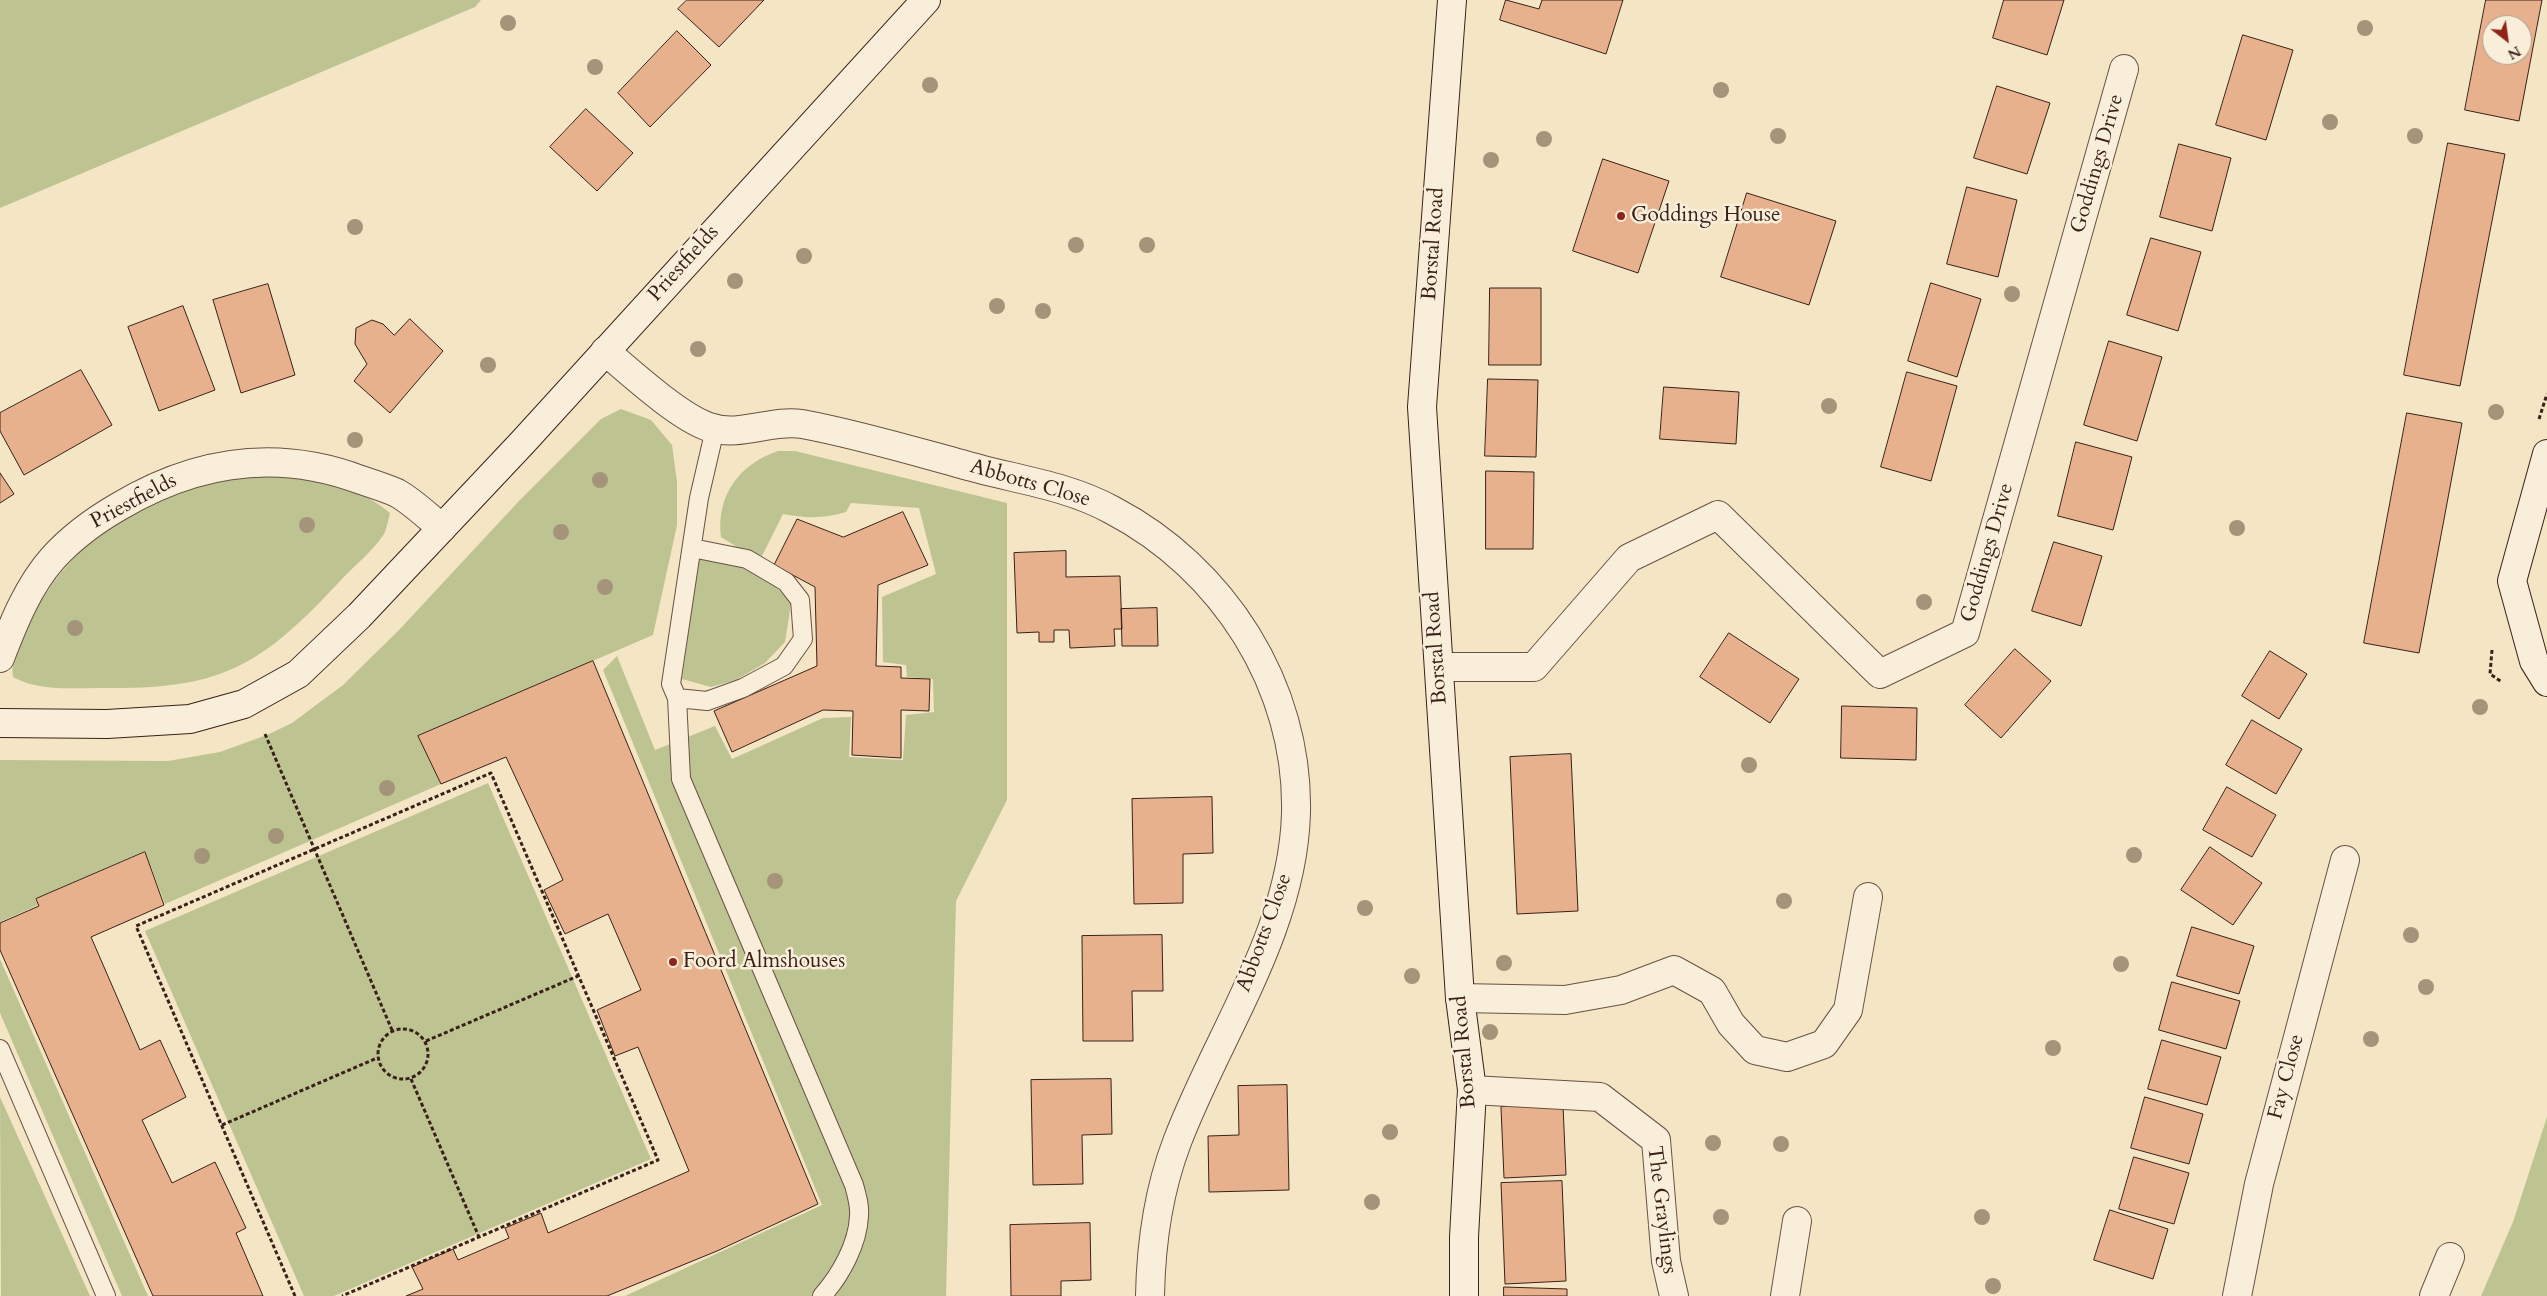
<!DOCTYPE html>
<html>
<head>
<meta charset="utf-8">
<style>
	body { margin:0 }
	#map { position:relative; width:2547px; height:1296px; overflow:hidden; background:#f4e5c4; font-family:Cardo,serif }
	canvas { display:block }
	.north { position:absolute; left:2482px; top:15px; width:50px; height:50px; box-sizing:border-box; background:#f8eed9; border:1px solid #ac9c8c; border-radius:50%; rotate:150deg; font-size:14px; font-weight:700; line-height:20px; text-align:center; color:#392119 }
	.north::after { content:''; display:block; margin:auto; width:18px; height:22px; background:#8f2418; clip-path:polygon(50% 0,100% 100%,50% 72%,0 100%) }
</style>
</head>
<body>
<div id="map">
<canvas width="2547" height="1296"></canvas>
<div class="north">N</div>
</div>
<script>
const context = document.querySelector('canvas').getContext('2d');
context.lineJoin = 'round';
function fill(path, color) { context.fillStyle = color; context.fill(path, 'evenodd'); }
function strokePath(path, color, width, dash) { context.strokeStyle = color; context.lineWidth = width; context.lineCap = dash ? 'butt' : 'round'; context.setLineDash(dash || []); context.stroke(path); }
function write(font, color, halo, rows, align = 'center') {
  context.font = font + ' Cardo,serif'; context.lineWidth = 5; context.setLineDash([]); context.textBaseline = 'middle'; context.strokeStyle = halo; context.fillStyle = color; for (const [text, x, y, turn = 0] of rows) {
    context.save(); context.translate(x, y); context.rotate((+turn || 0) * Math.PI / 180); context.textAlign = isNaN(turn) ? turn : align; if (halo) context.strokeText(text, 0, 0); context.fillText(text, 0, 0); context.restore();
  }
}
const green = new Path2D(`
	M 0,0 L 481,0 L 475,7 L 0,208 Z
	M 621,409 L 651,420 L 672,445 L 677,482 L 677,525 L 653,635 L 418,736 L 441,784 L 165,904 L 145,851 L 35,899 L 38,905 L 0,922 L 0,760 L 168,761 L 220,752 L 267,735 L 292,723 L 343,685 L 399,630 L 519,501 L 601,419 Z
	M 778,451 L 795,451 L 1007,503 L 1007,800 L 956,901 L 946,1296 L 625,1296 L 822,1205 L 603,670 L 617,656 L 655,750 L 715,726 L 732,759 L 823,718 L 851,717 L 849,757 L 903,760 L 906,715 L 934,712 L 933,679 L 907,677 L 906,665 L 883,662 L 882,597 L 936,574 L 919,508 L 851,503 L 846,512 C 824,519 805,518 783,514 L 762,556 L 737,547 L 721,537 C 716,496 739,464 778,451 Z
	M 259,474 C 306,478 352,481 390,513 C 388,520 387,528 384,534 C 373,551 355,565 342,579 C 259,668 222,690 98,688 C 69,688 38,691 13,677 C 10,659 23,636 31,620 C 61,559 105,524 167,497 C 178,492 190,486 202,482 C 220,477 240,477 259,474 Z
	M 699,555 L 748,569 L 773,583 L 791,604 L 785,642 L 765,663 L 736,680 L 711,687 L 682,679 Z
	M 488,783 L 651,1159 L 334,1296 L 304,1296 L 145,931 Z
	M 0,959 L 148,1296 L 122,1296 L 0,1013 Z
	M 0,1097 L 90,1296 L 1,1296 Z
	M 2547,1117 L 2547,1296 L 2481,1296 L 2513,1222 Z`);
const building = new Path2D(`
	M 687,0 L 764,0 L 719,47 L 678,9 Z
	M 1506,0 L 1539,9 L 1542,0 L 1623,0 L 1606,54 L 1500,20 Z
	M 2004,0 L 2064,0 L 2047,55 L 1993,38 Z
	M 2486,0 L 2542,0 L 2519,121 L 2465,110 ZM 2492,25 L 2522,25 L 2522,55 L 2492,55 Z
	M 677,31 L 711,65 L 650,127 L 618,93 Z
	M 2243,35 L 2293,50 L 2266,140 L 2216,125 Z
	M 1997,86 L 2050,103 L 2027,174 L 1974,158 Z
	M 586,109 L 633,153 L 597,191 L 550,147 Z
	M 2448,143 L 2505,154 L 2460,386 L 2404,375 Z
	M 2179,144 L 2231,158 L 2212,231 L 2160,217 Z
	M 1603,159 L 1669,181 L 1638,273 L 1573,251 Z
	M 1967,187 L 2017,200 L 1998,277 L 1947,264 Z
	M 1747,193 L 1836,221 L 1809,305 L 1721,277 Z
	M 2151,238 L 2201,252 L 2178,331 L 2127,315 Z
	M 1931,283 L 1981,299 L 1957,377 L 1908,361 Z
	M 268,284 L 295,375 L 241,393 L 213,300 Z
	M 1490,288 L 1541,288 L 1541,365 L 1489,365 Z
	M 183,306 L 215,390 L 159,411 L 128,327 Z
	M 410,319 L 443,351 L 390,413 L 354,381 L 367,364 L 355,344 L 356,328 L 372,320 L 383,324 L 394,335 Z
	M 2109,341 L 2162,357 L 2137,441 L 2084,425 Z
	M 81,370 L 112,425 L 24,475 L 0,431 L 0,413 Z
	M 1907,372 L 1957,386 L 1931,481 L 1881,467 Z
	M 1488,379 L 1538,380 L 1536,457 L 1485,456 Z
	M 1664,387 L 1739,392 L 1736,444 L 1660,439 Z
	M 2407,413 L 2462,423 L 2419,653 L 2364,643 Z
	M 2076,442 L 2132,457 L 2113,530 L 2058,516 Z
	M 1486,471 L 1534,472 L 1533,549 L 1486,549 Z
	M 0,473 L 14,494 L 0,503 Z
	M 903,512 L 928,565 L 878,585 L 876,666 L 901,667 L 901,678 L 930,679 L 929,711 L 901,710 L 901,758 L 852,755 L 853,711 L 823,710 L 732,752 L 714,711 L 817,666 L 815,587 L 774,565 L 797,519 L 843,537 Z
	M 2054,542 L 2102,556 L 2081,626 L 2032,611 Z
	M 1066,551 L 1066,577 L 1120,576 L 1122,629 L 1114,629 L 1115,646 L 1070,648 L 1069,630 L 1054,630 L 1054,642 L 1039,642 L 1039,632 L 1017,633 L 1014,553 Z
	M 1157,608 L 1158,646 L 1122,646 L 1121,609 Z
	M 1729,633 L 1799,679 L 1770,723 L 1700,677 Z
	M 2015,649 L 2051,681 L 2001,738 L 1965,705 Z
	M 2270,651 L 2307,674 L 2279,719 L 2242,696 Z
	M 593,661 L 818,1204 L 717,1251 L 607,1296 L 406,1296 L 423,1289 L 412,1267 L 453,1249 L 458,1260 L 509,1238 L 505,1228 L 541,1213 L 548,1233 L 689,1171 L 638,1047 L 615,1056 L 597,1010 L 641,990 L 608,914 L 565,934 L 544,890 L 563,880 L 506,757 L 441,784 L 418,736 Z
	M 1842,706 L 1917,708 L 1916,760 L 1841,758 Z
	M 2252,720 L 2302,749 L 2276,794 L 2226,765 Z
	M 1571,754 L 1578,911 L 1517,914 L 1510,757 Z
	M 2227,787 L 2276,815 L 2252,857 L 2203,830 Z
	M 1212,797 L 1213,853 L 1183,854 L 1183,903 L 1134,904 L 1132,799 Z
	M 2210,847 L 2262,883 L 2233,925 L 2181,890 Z
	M 145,852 L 164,905 L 91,937 L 140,1050 L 160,1040 L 186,1097 L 142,1120 L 172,1183 L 215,1162 L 246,1228 L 236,1233 L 263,1296 L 153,1296 L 0,950 L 0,923 L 39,906 L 36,899 Z
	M 2192,927 L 2254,946 L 2239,994 L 2177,976 Z
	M 1162,935 L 1163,991 L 1132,991 L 1133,1041 L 1083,1041 L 1082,936 Z
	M 2172,982 L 2240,1001 L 2226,1049 L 2159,1030 Z
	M 2162,1040 L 2221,1057 L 2207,1105 L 2148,1089 Z
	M 1111,1079 L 1112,1134 L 1082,1135 L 1083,1184 L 1033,1185 L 1031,1080 Z
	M 1287,1085 L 1289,1190 L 1209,1192 L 1208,1136 L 1239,1135 L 1238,1086 Z
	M 2145,1097 L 2203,1114 L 2189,1164 L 2131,1148 Z
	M 1563,1105 L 1566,1175 L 1504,1178 L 1501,1107 Z
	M 2134,1157 L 2189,1173 L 2174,1224 L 2119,1209 Z
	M 1562,1181 L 1566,1281 L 1505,1284 L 1501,1183 Z
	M 2110,1210 L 2168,1229 L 2153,1279 L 2094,1260 Z
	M 1090,1223 L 1091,1280 L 1061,1281 L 1061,1296 L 1011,1296 L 1010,1225 Z
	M 1504,1287 L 1567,1289 L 1567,1296 L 1504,1296 Z`);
const path = new Path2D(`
	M 2539,419 L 2547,394
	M 2492,650 L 2490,674 L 2502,682
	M 265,734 L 392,1030
	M378 1054a25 25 0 1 1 50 0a25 25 0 1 1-50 0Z
	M 426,1041 L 578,976
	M 411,1079 L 479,1237
	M 222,1125 L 377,1058
	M 295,1296 L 136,926 L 491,773 L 658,1160 L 342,1296`);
const lane = new Path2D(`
	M 715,429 L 699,498 L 671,684 L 677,698 L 681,779 L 854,1185 C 857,1196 860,1206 859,1216 C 858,1244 840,1276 822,1296
	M 677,698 L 707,701 L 743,688 L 784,666 L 803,639 L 800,600 L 786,582 L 747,559 L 692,548
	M 0,1049 L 106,1296`);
const street = new Path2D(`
	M 605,351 C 631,373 679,417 709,427 C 740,438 771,419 802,424 C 862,435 923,454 983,470 C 1027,481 1072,488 1112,510 C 1223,568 1299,686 1296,813 C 1293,931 1218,1034 1177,1142 C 1158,1192 1151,1242 1150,1296
	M 0,658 C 13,624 28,586 53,558 C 72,537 94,521 118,507 C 195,461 276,448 361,480 C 373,484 386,488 397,493 C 413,502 427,516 442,528
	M 1439,667 L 1534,667 L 1629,558 L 1718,515 L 1880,674 L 1965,633 L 2124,69
	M 1460,998 L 1565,1000 L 1621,990 L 1674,970 L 1712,991 L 1731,1024 L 1755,1050 L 1787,1057 L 1824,1044 L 1848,1010 L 1868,897
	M 1472,1090 L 1600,1097 L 1656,1140 L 1666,1261 L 1674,1296
	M 1785,1296 L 1797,1221
	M 2237,1296 L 2259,1184 L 2345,860
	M 2434,1296 L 2450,1257`);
const secondary = new Path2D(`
	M 1452,0 L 1422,407 L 1460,998 L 1472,1090 L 1464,1237 L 1464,1296
	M 2547,454 L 2512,581 L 2534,661 L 2547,682
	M 0,723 L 107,724 L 190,719 L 244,704 L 298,674 L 359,616 L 523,442 L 926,0`);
const trees = [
	[508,23],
	[2365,28],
	[595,67],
	[930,85],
	[1721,90],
	[2330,122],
	[1778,136],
	[2415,136],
	[1544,139],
	[1491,160],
	[355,227],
	[1076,245],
	[1147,245],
	[804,256],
	[735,281],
	[2012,294],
	[997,306],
	[1043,311],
	[698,349],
	[488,365],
	[1829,406],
	[2496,412],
	[355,440],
	[600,480],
	[307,525],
	[2237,528],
	[561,532],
	[605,587],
	[1924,602],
	[75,628],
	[2480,707],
	[1749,765],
	[387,788],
	[276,836],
	[2134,855],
	[202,856],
	[775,881],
	[1784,901],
	[1365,908],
	[2411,935],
	[1504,963],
	[2121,964],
	[1412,976],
	[2426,987],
	[1490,1032],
	[2371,1039],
	[2053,1048],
	[1390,1132],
	[1713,1143],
	[1781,1144],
	[1372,1202],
	[1721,1217],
	[1982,1217],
	[1993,1286]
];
const markers = [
	[1621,216,5,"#8f2418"],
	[673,962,5,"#8f2418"]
];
const streetNames = [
	["Goddings Drive",2098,164,-74],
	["Borstal Road",1434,244,-86],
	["Priestfields",684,264,-48],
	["Abbotts Close",1030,484,16],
	["Priestfields",134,502,-28],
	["Goddings Drive",1988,553,-74],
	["Borstal Road",1437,648,-94],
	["Abbotts Close",1265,933,-70],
	["Borstal Road",1465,1052,-95],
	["Fay Close",2287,1077,-75],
	["The Graylings",1661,1210,83]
];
const poiNames = [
	["Goddings House",1631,216],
	["Foord Almshouses",683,962]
];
fill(green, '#bec392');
fill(building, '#e8b18d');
strokePath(building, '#392119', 1);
strokePath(lane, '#685244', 20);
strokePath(street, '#685244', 30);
strokePath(secondary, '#392119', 30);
strokePath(path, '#392119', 3, [4, 2.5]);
strokePath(lane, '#f8eed9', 18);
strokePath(street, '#f8eed9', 28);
strokePath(secondary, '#f8eed9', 28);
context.fillStyle = '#a3947a';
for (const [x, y] of trees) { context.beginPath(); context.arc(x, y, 8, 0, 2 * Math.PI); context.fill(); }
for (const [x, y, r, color] of markers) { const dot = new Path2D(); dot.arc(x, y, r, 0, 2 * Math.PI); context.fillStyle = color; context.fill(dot); strokePath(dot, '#f8eed9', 2); }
write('21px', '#392119', '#f8eed9', streetNames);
write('21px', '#392119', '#f8eed9', poiNames, 'left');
</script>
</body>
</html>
